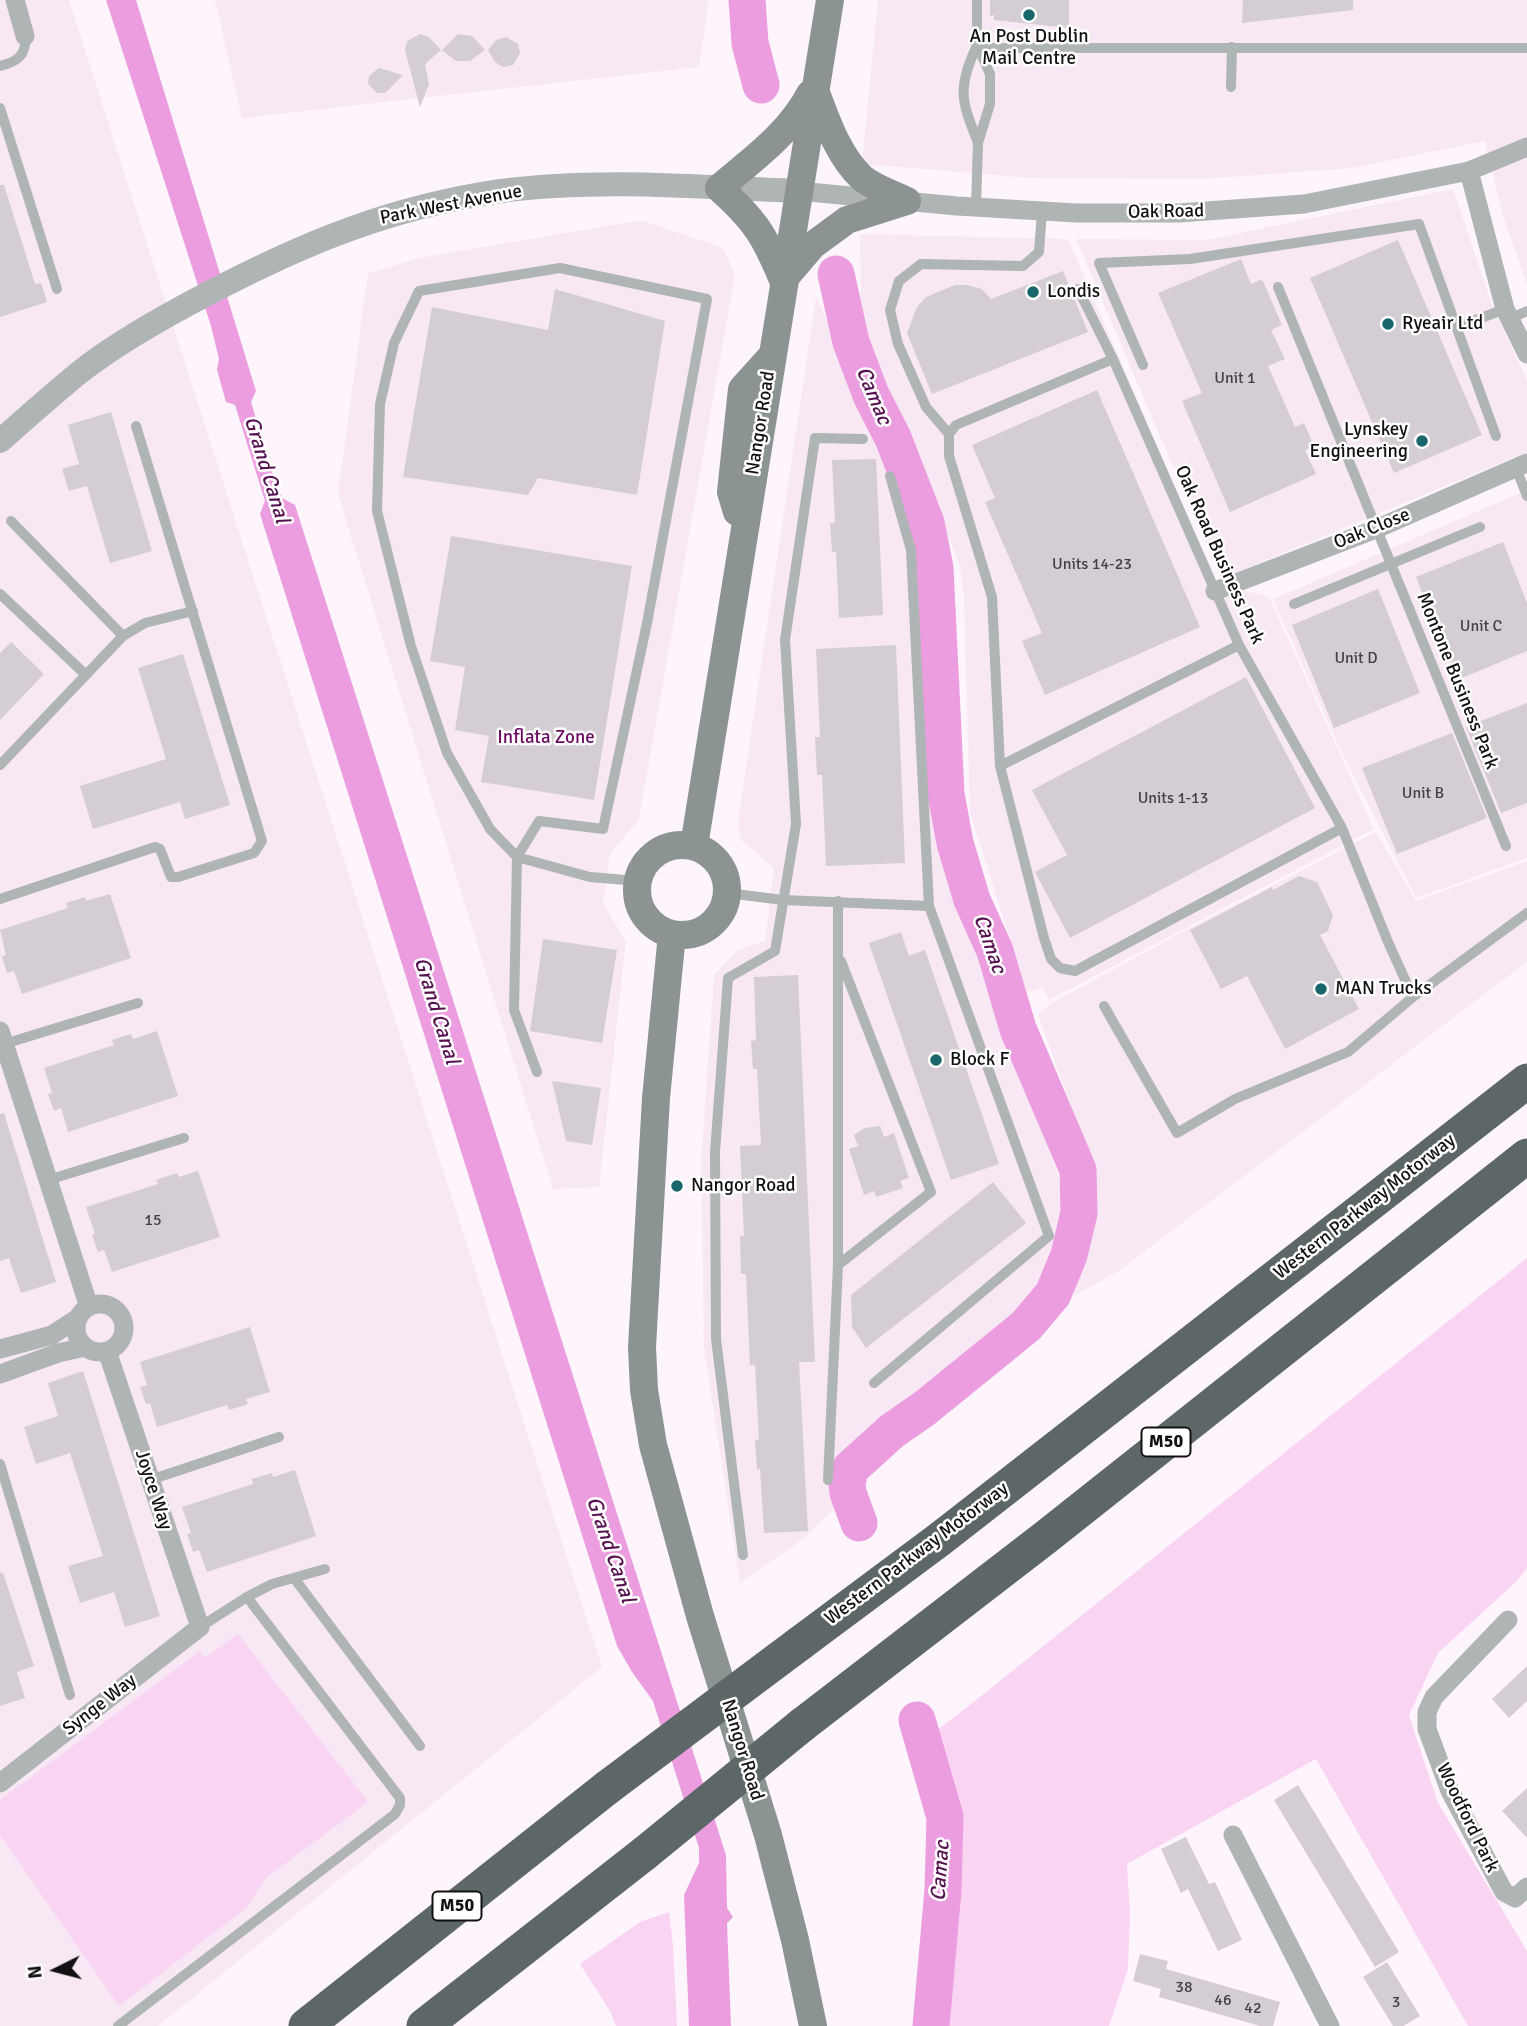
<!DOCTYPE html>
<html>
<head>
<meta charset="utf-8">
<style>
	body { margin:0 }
	#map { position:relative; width:1527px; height:2026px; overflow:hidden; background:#fef5fc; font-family:Signika,sans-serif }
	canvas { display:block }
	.north { position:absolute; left:21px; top:1935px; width:70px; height:70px; -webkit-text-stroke:5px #fff; paint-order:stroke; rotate:264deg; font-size:19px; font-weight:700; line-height:28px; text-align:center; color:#131013 }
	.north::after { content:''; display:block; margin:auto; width:24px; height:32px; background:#131013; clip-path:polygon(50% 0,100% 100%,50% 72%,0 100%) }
</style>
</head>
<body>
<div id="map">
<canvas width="1527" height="2026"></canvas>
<div class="north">N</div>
</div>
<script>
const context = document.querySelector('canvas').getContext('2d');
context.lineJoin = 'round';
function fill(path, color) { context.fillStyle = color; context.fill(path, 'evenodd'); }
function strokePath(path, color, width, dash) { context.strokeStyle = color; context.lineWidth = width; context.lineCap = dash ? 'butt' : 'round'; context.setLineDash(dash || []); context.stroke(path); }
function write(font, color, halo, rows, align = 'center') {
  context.font = font + ' Signika,sans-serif'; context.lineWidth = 5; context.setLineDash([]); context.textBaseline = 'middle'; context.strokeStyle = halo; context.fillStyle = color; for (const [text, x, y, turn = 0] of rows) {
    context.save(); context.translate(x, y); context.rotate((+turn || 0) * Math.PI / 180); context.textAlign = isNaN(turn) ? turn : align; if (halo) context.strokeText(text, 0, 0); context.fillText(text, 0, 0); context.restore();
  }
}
const built = new Path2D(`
	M 0,0 L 69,0 L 602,1667 L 158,2026 L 0,2026 Z
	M 215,0 L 709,0 L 699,67 L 242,118 Z
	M 878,0 L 1527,0 L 1527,284 L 1503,216 L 1485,141 L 1351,168 L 1203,179 L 1029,178 L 862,164 Z
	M 1453,189 L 1492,305 L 1527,380 L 1527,452 L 1221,579 L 1076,239 L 1206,240 Z
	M 641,220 L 723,248 L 735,274 L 639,819 L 610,854 L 603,903 L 626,941 L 599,1187 L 553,1189 L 338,494 L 368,273 L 420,258 Z
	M 860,234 L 1068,239 L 1216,583 L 1269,597 L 1374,829 L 1049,1000 L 1042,987 L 1027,992 L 970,813 L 964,598 L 960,567 L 915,448 L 875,363 L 866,338 L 861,298 Z
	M 816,297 L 874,417 L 918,525 L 943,834 L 1066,1199 L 1057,1244 L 1039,1296 L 846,1459 L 836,1478 L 837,1506 L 803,1539 L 740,1583 L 704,1348 L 701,1162 L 714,975 L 736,951 L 765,941 L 774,868 L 741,840 L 738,821 Z
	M 1527,490 L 1527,858 L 1416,898 L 1341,751 L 1273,599 Z
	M 1376,832 L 1416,901 L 1527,861 L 1527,962 L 1119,1271 L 1074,1296 L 1093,1201 L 1092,1165 L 1038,1014 L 1050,1004 L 1188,929 Z`);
const green = new Path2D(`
	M 1527,1258 L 1527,1568 L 1517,1581 L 1438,1653 L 1409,1715 L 1438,1803 L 1527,1951 L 1527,2026 L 1468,2026 L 1316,1759 L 1127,1864 L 1130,1913 L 1128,1969 L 1109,2026 L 937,2026 L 951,1842 L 950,1815 L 925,1724 L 936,1731 L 975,1701 Z
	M 238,1634 L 368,1802 L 266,1878 L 246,1908 L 119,2006 L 0,1835 L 0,1800 L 200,1651 L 205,1658 Z
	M 669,1912 L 673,1945 L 677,2026 L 616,2026 L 610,2011 L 580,1964 L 640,1922 Z`);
const water = new Path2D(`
	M 106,0 L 136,0 L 256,391 L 251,402 L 274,479 L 282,498 L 295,505 L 726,1855 L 727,1908 L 733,1917 L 727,1923 L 731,2026 L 689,2026 L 684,1895 L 699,1863 L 699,1848 L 653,1701 L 632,1672 L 617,1646 L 260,514 L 265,501 L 235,405 L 226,402 L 217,370 L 219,359 L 211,326 Z`);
const river = new Path2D(`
	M 747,0 L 750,43 L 761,85
	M 836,274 L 851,342 L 871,395 L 893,438 L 926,523 L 935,568 L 946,794 L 955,843 L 972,900 L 995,951 L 1018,1029 L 1078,1170 L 1079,1213 L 1069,1255 L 1053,1294 L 1026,1326 L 925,1408 L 892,1431 L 850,1469 L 847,1484 L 848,1493 L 859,1523
	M 917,1720 L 945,1817 L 943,1890 L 931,2026`);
const building = new Path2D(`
	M 990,0 L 1069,0 L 1069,28 L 994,20 L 994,15 L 990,16 Z
	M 1243,0 L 1353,0 L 1353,10 L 1242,23 Z
	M 420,34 L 429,37 L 441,50 L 425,64 L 429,84 L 420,107 L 405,50 L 407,41 Z
	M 458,34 L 472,36 L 485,50 L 470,61 L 456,61 L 442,50 Z
	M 506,37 L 518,44 L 520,53 L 513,65 L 503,67 L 495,62 L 488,50 L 496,40 Z
	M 379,68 L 403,75 L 385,93 L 377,93 L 368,84 L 369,76 Z
	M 0,185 L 4,185 L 35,284 L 41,283 L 47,302 L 0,317 Z
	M 1398,240 L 1482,435 L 1394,473 L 1310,278 Z
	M 1241,259 L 1251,284 L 1262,279 L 1282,325 L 1271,330 L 1285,359 L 1268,366 L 1295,427 L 1304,423 L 1314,446 L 1305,450 L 1316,474 L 1230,512 L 1182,401 L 1202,393 L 1158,293 Z
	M 1063,271 L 1088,332 L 932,394 L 907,333 L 917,307 L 926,297 L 955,285 L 967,285 L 982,289 L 991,299 Z
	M 555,289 L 665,321 L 637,495 L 538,478 L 528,495 L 403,477 L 432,307 L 548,330 Z
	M 1097,390 L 1200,627 L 1045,695 L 1022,641 L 1042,633 L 985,502 L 995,498 L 972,445 Z
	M 111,412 L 152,551 L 110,563 L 87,486 L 69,491 L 62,469 L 79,464 L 68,425 Z
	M 876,459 L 883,615 L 839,618 L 836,552 L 832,552 L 830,523 L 835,523 L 832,460 Z
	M 451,536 L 632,566 L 594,800 L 481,782 L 489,736 L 455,730 L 465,667 L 430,661 Z
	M 1503,542 L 1527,603 L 1527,651 L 1457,680 L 1416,577 Z
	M 1378,589 L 1420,693 L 1334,728 L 1292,625 Z
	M 11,642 L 44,674 L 0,720 L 0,653 Z
	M 896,645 L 905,863 L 826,866 L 822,775 L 817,775 L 815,737 L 820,737 L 816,649 Z
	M 183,654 L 230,805 L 185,819 L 180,802 L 93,829 L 80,786 L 166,759 L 138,668 Z
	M 1246,677 L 1315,808 L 1070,938 L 1035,872 L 1067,855 L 1032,790 Z
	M 1527,703 L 1527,803 L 1501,813 L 1466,727 Z
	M 1452,733 L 1487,818 L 1397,854 L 1362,768 Z
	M 1299,876 L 1317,882 L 1333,915 L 1328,931 L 1320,935 L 1359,1009 L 1285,1049 L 1247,976 L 1221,989 L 1190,930 L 1272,887 L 1273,890 Z
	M 110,894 L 131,958 L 22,994 L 14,971 L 7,973 L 2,956 L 6,955 L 0,930 L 68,908 L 66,903 L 85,897 L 86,901 Z
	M 901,932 L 909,956 L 925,950 L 999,1164 L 951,1180 L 869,943 Z
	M 543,939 L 617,950 L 602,1043 L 530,1031 Z
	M 798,975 L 815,1362 L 799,1362 L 808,1531 L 764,1533 L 760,1469 L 757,1469 L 755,1440 L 759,1440 L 755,1365 L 750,1365 L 746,1274 L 741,1274 L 740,1236 L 744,1236 L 740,1146 L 761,1145 L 757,1069 L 753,1069 L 751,1041 L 756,1040 L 754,977 Z
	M 157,1031 L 178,1096 L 68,1132 L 61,1108 L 54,1111 L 48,1094 L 52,1093 L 44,1068 L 114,1045 L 112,1040 L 131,1034 L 133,1039 Z
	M 552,1081 L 601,1088 L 592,1145 L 566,1141 Z
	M 4,1113 L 56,1282 L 21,1293 L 9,1258 L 0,1261 L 0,1114 Z
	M 880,1126 L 884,1137 L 894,1133 L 909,1178 L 900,1181 L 903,1188 L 876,1197 L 874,1191 L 864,1195 L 849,1149 L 858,1146 L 854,1135 L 865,1128 Z
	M 198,1171 L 220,1237 L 112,1272 L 104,1250 L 98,1252 L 92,1235 L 95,1234 L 86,1207 L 158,1184 L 156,1180 L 177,1173 L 179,1177 Z
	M 993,1182 L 1026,1223 L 866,1348 L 852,1327 L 851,1295 Z
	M 250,1327 L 270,1392 L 246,1399 L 248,1404 L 229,1410 L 227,1405 L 157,1427 L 150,1403 L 146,1404 L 140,1387 L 147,1385 L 140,1362 Z
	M 83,1371 L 160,1616 L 125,1627 L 114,1592 L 80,1603 L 68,1566 L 103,1556 L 70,1453 L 36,1464 L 24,1427 L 58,1416 L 48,1383 Z
	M 295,1470 L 316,1536 L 207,1572 L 199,1550 L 193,1552 L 187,1534 L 191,1533 L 182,1507 L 253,1484 L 252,1479 L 272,1473 L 273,1477 Z
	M 0,1573 L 3,1573 L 34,1666 L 17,1672 L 25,1698 L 0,1706 Z
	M 1527,1666 L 1527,1701 L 1509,1718 L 1492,1699 Z
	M 1298,1785 L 1399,1952 L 1375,1967 L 1274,1800 Z
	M 1527,1788 L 1527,1838 L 1502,1811 Z
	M 1186,1837 L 1209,1884 L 1215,1882 L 1242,1940 L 1218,1951 L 1188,1889 L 1181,1893 L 1161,1849 Z
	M 1140,1954 L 1168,1961 L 1166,1969 L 1280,2002 L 1273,2026 L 1260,2026 L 1159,1997 L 1161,1989 L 1133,1981 Z
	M 1387,1962 L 1420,2016 L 1403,2026 L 1393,2026 L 1363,1977 Z`);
const service = new Path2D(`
	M 977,0 L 977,45 L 995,48 L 1527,48
	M 0,66 C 17,62 27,55 25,36
	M 1231,87 L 1232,47
	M 0,108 L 57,289
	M 976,207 L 978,143 L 990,104 L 990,74 L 977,45 C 957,90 961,99 978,143
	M 1278,287 L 1506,846
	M 1078,289 L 1113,359 L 1239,645 L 1342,828 L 1388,942 L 1413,997 L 1527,913
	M 1510,319 L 1527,311
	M 1457,327 L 1505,309
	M 1113,359 L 956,425 L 949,434 L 949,456 L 992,597 L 1000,766 L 1044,938 L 1051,959 L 1060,968 L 1075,971 L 1342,828
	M 1143,365 L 1099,263 L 1190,259 L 1419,224 L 1496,436
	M 949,434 L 926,407 L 898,344 L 890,310 L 899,281 L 921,264 L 1023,266 L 1039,252 L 1042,211
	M 1516,468 L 1527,496
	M 11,521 L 123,636
	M 0,594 L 86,675
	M 1294,604 L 1480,527
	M 0,765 L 123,636 L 145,623 L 193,611
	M 1000,766 L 1239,645
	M 727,893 L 783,900 L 929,906
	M 0,899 L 155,847 L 160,849 L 171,877 L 178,877 L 254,853 L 262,841 L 136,426
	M 1104,1006 L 1177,1133 L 1235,1099 L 1348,1052 L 1413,997
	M 4,1044 L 138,1003
	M 537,1072 L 514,1010 L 517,857 L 539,821 L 603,829 L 647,623 L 707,299 L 560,268 L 419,291 L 394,343 L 380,404 L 377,511 L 411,646 L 447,753 L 490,829 L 517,857 L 590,877 L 638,881
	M 48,1180 L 184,1138
	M 838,1265 L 931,1192 L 841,961
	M 874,1383 L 1049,1236 L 929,906 L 911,550 L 890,476
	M 0,1464 L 70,1695
	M 150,1480 L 279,1437
	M 828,1480 L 838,1265 L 838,901
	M 743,1555 L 716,1339 L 715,1152 L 728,978 L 775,951 L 796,824 L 785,640 L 815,438 L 863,439
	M 294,1578 L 420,1746
	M 247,1597 L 272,1584 L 325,1569
	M 118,2026 L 395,1814 L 400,1805 L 400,1798 L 247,1597 L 200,1627`);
const minor = new Path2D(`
	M 15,0 L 25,36
	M 1469,171 L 1505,309 L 1527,354
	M 798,191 L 957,206 L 1076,213 L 1179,213 L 1304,204 L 1469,171 L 1527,147
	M 1215,591 L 1376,529 L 1527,463
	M 0,1031 L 89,1307
	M76 1328a24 24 0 1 1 48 0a24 24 0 1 1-48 0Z
	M 0,1349 L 52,1335 L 78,1318
	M 0,1374 L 58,1353 L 85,1347
	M 1508,1620 L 1434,1697 L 1427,1712 L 1427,1729 L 1450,1791 L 1504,1892 L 1515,1898 L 1527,1887
	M 0,1783 L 200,1627 L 107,1351
	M 1233,1835 L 1330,2026`);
const tertiary = new Path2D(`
	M 0,441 C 26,418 53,394 80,372 C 118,342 165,316 207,294 C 304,243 391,207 501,191 C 599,178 699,187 798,191`);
const secondary = new Path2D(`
	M 815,90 C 826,119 838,156 862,178 C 874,188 893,194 907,201
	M 783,280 C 765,236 755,220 719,188 C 752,160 790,133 810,94
	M 783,280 L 813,245 L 847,220 L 907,201
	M 737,512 L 731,492 L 742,389 L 771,357
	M637 890a45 45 0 1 1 90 0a45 45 0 1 1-90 0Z
	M 694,846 L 830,0
	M 672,934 L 656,1098 L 642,1347 L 644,1390 L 653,1445 L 700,1616 L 768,1835 L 795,1940 L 813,2026`);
const motorway = new Path2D(`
	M 799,1644 L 940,1539 L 1527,1081
	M 802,1725 L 1046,1537 L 1527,1156
	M 306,2026 L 608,1787
	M 424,2026 L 645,1853`);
const motorwayBridge = new Path2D(`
	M 608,1787 L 799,1644
	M 645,1853 L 802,1725`);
const markers = [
	[1029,15,7,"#19676a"],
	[1033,292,7,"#19676a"],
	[1388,324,7,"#19676a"],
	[1422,441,7,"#19676a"],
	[1321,989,7,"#19676a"],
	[936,1060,7,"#19676a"],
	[677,1186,7,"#19676a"]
];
const numberNames = [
	["Unit 1",1235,379],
	["Units 14-23",1092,565],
	["Unit C",1481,627],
	["Unit D",1356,659],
	["Unit B",1423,794],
	["Units 1-13",1173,799],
	["15",153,1221],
	["38",1184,1988],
	["46",1223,2001],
	["3",1396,2003],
	["42",1253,2009]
];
const shields = [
	[1166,1442,49],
	[457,1906,49]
];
const shieldNames = [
	["M50",1166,1442],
	["M50",457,1906]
];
const poiNames = [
	["An Post Dublin",1029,37,"center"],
	["Mail Centre",1029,59,"center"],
	["Londis",1047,292],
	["Ryeair Ltd",1402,324],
	["Lynskey",1408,430,"right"],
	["Engineering",1408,452,"right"],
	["MAN Trucks",1335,989],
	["Block F",950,1060],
	["Nangor Road",691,1186]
];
const streetNames = [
	["Park West Avenue",451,205,-11],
	["Oak Road",1166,212,-1],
	["Nangor Road",761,423,-81],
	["Oak Close",1372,529,-22],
	["Oak Road Business Park",1219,555,66],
	["Montone Business Park",1457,681,68],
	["Western Parkway Motorway",1365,1207,-38],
	["Joyce Way",153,1490,72],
	["Western Parkway Motorway",917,1554,-37],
	["Synge Way",100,1705,-38],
	["Nangor Road",742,1750,73],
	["Woodford Park",1467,1818,64]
];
const parkNames = [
	["Inflata Zone",546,738]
];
const waterNames = [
	["Camac",873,396,67],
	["Grand Canal",266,470,73],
	["Camac",989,944,71],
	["Grand Canal",436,1011,73],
	["Grand Canal",610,1550,71],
	["Camac",941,1871,-86]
];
fill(built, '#f7e8f4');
fill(green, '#fad4f3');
fill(water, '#ec9de0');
strokePath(river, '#ec9de0', 37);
fill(building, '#d5cdd4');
strokePath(service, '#afb4b4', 10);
strokePath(minor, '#afb4b4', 19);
strokePath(tertiary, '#afb4b4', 24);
strokePath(secondary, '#8b9393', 28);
strokePath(motorway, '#5d6767', 35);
strokePath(motorwayBridge, '#5d6767', 35);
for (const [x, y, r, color] of markers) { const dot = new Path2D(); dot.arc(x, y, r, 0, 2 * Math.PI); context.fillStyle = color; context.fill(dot); strokePath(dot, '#fff', 2.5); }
write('16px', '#443f43', null, numberNames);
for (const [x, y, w] of shields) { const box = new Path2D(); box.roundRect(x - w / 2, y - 14.5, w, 29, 5); context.fillStyle = '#fff'; context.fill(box); strokePath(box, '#131013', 2); }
write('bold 18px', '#131013', null, shieldNames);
write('19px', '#131013', '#fff', poiNames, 'left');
write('19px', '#131013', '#fff', streetNames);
write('19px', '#6b0b63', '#fff', parkNames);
write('italic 21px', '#561150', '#fff', waterNames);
</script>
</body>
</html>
